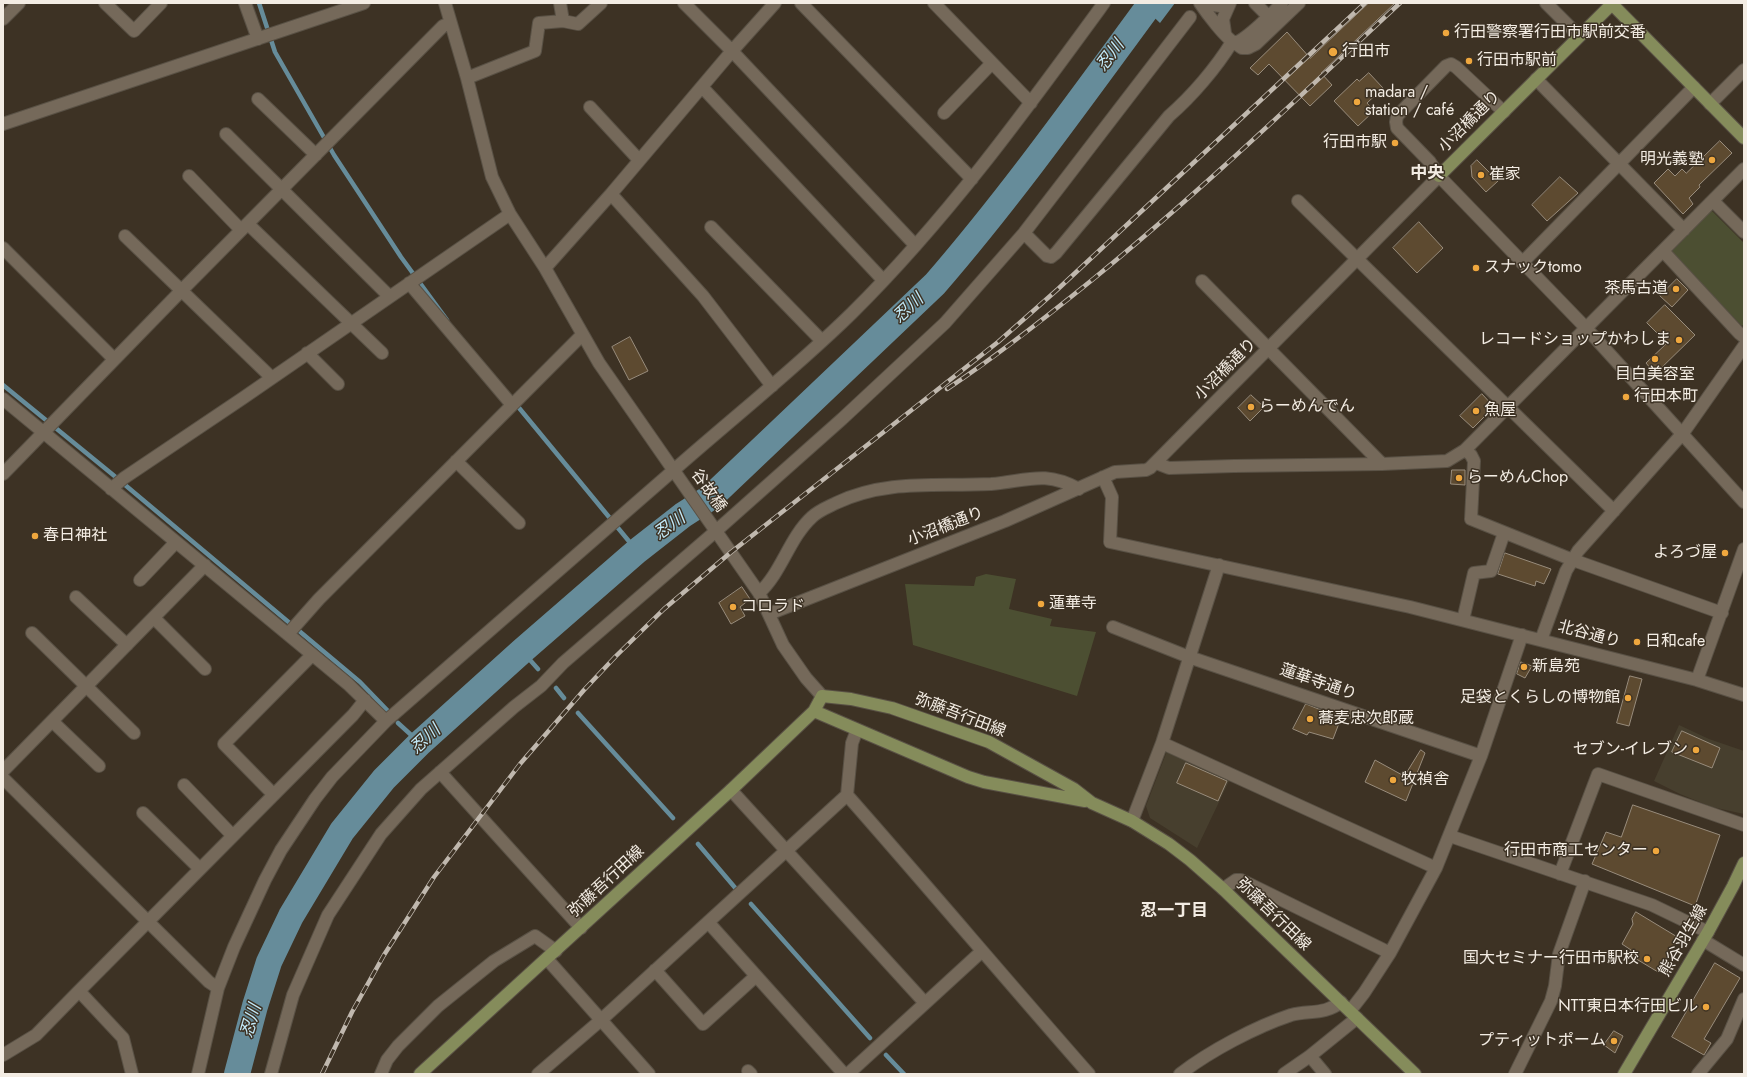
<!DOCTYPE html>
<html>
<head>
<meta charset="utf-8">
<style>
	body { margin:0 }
	#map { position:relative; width:1747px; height:1077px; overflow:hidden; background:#3d3224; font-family:Jost,sans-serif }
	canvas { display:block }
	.frame { position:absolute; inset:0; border:4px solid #f3ece3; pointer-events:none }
</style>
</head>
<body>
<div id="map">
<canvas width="1747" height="1077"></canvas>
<div class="frame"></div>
</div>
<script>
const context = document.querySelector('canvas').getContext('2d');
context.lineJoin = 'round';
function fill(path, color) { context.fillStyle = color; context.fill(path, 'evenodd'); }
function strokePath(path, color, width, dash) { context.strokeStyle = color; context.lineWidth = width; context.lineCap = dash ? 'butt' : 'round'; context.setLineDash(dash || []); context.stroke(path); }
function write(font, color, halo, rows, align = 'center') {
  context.font = font + ' Jost,"Noto Sans JP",sans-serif'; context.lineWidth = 3; context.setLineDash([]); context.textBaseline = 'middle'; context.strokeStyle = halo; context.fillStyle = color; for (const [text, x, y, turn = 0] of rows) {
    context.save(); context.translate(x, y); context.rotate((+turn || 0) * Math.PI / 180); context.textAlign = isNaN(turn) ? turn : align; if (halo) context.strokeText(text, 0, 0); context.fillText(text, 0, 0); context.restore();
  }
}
const commercial = new Path2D(`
	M 1679,725 L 1709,739 L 1744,751 L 1744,814 L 1712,807 L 1680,794 L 1654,781 Z
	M 1167,751 L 1230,779 L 1197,848 L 1150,818 L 1146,806 Z`);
const green = new Path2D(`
	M 1711,210 L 1744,243 L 1744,324 L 1742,326 L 1671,252 Z
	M 986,574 L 1016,579 L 1009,609 L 1052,619 L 1050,626 L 1096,632 L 1077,696 L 913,645 L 905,584 L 974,586 L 976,577 Z`);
const water = new Path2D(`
	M 1139,3 L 1175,3 L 1160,23 Z`);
const stream = new Path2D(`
	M 259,3 L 275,52 L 334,155 L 401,257 L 447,320
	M 3,385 L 112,474 L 360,682 L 388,711
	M 515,403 L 637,551
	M 522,651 L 538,669
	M 556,688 L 564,698
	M 578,713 L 673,818
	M 398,723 L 420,743
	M 698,844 L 737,890
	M 751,904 L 870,1038
	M 886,1055 L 904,1074`);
const river = new Path2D(`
	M 237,1074 L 255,1006 L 269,962 L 291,916 L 342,831 L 384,779 L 420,743 L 522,651 L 637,551 L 683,515 L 711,497 L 935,284 C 1012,195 1081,98 1151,3`);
const building = new Path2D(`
	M 1369,3 L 1395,3 L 1321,73 L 1332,85 L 1310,106 L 1269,64 L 1258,75 L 1250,68 L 1287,32 L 1310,58 Z
	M 1369,73 L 1383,88 L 1367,103 L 1374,111 L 1358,126 L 1334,101 L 1357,79 L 1359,81 Z
	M 1720,141 L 1732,153 L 1699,185 L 1700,187 L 1689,198 L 1693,204 L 1683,214 L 1654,183 L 1668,169 L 1675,176 L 1682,169 L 1686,173 Z
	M 1477,160 L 1498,181 L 1486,192 L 1472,177 L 1471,166 Z
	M 1560,177 L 1578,193 L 1547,221 L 1532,205 Z
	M 1419,222 L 1443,248 L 1417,273 L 1393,248 Z
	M 1677,279 L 1688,290 L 1672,307 L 1660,296 Z
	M 1665,305 L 1695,335 L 1655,374 L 1646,363 L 1667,343 L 1647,323 Z
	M 630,337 L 648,371 L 629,380 L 612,347 Z
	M 1482,394 L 1494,407 L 1473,428 L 1460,416 Z
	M 1251,395 L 1264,407 L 1250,421 L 1238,408 Z
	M 1452,470 L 1465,470 L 1465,485 L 1451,484 Z
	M 1505,553 L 1551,569 L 1544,584 L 1536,581 L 1535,586 L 1498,574 Z
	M 742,587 L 750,599 L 740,607 L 745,616 L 731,624 L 719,603 Z
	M 1521,662 L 1532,666 L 1525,678 L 1517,674 Z
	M 1630,676 L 1642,679 L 1629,726 L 1617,723 Z
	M 1306,704 L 1341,718 L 1333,739 L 1309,732 L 1307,735 L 1293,729 Z
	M 1682,731 L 1720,748 L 1712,768 L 1672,752 Z
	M 1421,750 L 1425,753 L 1406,801 L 1365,782 L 1375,760 L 1404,776 Z
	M 1186,763 L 1227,781 L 1218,801 L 1177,783 Z
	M 1633,805 L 1720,835 L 1695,906 L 1592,864 L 1606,832 L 1621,837 Z
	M 1636,912 L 1679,938 L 1658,972 L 1628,954 L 1631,950 L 1622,944 L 1633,924 L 1632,919 Z
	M 1715,963 L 1740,978 L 1704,1039 L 1711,1043 L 1704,1055 L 1672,1037 Z
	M 1614,1031 L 1623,1036 L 1615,1053 L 1604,1045 Z`);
const minor = new Path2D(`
	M 105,3 L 134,31 L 161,3
	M 245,3 L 258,39
	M 445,3 L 467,78 L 492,177 L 510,214 L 545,268 L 599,363 L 759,593 L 783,645 L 806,678 L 822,696
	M 560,3 L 563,21
	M 684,3 L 732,51 L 915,245
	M 801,3 L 972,179
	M 934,3 L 1031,103
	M 1200,3 C 1206,12 1226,39 1235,43 C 1247,39 1273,13 1282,3
	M 1201,3 L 1220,6 L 1226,3
	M 1255,3 L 1274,22
	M 1546,3 L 1579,36
	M 3,19 L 19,3
	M 1225,33 L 1223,19 L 1230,3
	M 1235,43 L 1242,48 L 1248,48 L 1256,44 L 1299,3
	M 467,78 L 535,51 L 539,23 L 563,21 L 578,24 L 601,3
	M 1536,79 L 1684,230
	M 702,87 L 883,280
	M 258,99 L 316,155
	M 1710,104 L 1744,70
	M 590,107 L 639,160
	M 1504,112 L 1456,67 L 1451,64 L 1446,66 L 1397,116 L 1396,122 L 1397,128 L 1430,162 L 1439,176 L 1586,328 L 1744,502
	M 944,113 L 992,63
	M 3,124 L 364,3
	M 226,134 L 389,296
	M 189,176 L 241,230
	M 611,194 L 703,296 L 772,386
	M 1298,201 L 1614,511
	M 1713,201 L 1744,232
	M 248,224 L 382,353
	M 711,227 L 822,341
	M 1024,233 L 1047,256 L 1051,257 L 1056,253 L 1169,116 C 1192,96 1216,68 1232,42
	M 125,236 L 272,378
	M 3,248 L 114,359
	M 1663,251 L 1739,333 L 1744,337
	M 1522,263 L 1694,87
	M 545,268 L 611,194 L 732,51 L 775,3
	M 1202,281 L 1382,464
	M 409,283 L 512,405
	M 307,353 L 338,384
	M 3,399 L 348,684 L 386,721
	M 1465,450 L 1471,455 L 1474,461 L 1471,519 L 1573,560 L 1722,613
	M 456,461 L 519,523
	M 1156,463 L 1169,468 L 1234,466 L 1382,464 L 1447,461 L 1465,450 L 1744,169
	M 3,474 L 181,291 L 443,26 L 450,23
	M 1103,477 L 1112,497 L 1110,542 L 1410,607 L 1697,680 L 1744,695
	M 111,489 L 124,478 L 243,398 L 510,214
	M 140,580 L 176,542
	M 759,593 C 782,572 789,538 812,517 C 818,511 828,507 836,503 C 887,479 936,487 991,484 C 1027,481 1044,470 1079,489
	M 76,597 L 127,645
	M 769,614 L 1005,521 L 1115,472 L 1146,470 L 1150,468 L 1439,176
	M 154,618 L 205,669
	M 1463,620 L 1474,573 L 1491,571 L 1504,533
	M 1113,627 L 1189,657 L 1481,756
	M 32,633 L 134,733
	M 288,634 L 319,599 L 582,335
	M 1541,640 L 1566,571 L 1578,551 L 1683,433 L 1744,346
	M 1697,680 L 1744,549
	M 52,721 L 99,766
	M 857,730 L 852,743 L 847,795 C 929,888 1008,982 1089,1074
	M 1162,743 L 1436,868
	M 3,771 L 205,565
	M 440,772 L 581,928
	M 3,778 L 209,982 L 218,988
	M 184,785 L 232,835
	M 731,790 L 925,1003
	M 273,794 L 224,744 L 312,655
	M 143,813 L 199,868
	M 1132,821 L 1162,743 L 1219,565
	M 1450,836 L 1652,905 L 1708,932
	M 1560,874 L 1598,774 L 1744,825
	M 1223,889 L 1236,880 L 1241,880 L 1390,953
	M 708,922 L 844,1074
	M 1703,940 L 1744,965
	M 547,959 L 649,1074
	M 655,970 L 703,1024 L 756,976
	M 1350,1011 L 1364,993 L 1390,953 L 1436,868 L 1481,756 L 1522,635
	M 3,1055 L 36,1035 L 79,991
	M 1310,1056 L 1325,1074
	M 748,1071 L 751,1074
	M 132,1074 L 123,1038 L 79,991 L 353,715 L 365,700
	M 198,1074 L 218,988 L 234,947 L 265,880 L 281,850 L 315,799 L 332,777 L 386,721 C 482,637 579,553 675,469 C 734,417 796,368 852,313 C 947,219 1026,110 1104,3
	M 271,1074 L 293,995 L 328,915 L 381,834 L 421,789 L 514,707 L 541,686 L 563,663 L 716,531 L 842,419 L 945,323 L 1024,233 L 1190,17
	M 381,1074 L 387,1060 L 398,1046 L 438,1006 L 494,961 L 535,936 L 556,951
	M 538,1074 L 601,1020 L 847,795
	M 848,1074 L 981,952
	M 1180,1074 C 1210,1051 1255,1027 1291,1015 C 1309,1010 1325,1015 1341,1002
	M 1284,1074 L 1310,1056 L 1357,1018
	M 1515,1074 L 1551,1001 L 1555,986 L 1559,954 L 1585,881
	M 1698,1074 L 1727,1039 L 1744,999`);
const major = new Path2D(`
	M 1612,4 L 1744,138
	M 1439,176 L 1613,3
	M 814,711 L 968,777 L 984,782 L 1085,801
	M 420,1074 L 731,790 L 814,711 L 822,696 L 851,699 L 892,708 L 989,742 L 1074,789 L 1092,803 L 1132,821 L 1169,844 L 1190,860 L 1223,889 L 1415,1074
	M 1624,1074 L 1708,932 L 1733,886 L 1744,863`);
const rail = new Path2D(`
	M 947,389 C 997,356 1045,318 1092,280 C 1199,193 1299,97 1400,3
	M 322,1074 L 352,1012 L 384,955 L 434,877 L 520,764 L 584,690 L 616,656 L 664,609 L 730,553 L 998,342 L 1058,289 L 1365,3`);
const markers = [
	[1446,33,4,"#efa73e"],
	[1333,52,5,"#efa73e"],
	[1469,61,4,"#efa73e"],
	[1357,102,4,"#efa73e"],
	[1395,143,4,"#efa73e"],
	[1712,160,4,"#efa73e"],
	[1481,175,4,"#efa73e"],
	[1476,268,4,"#efa73e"],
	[1676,289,4,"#efa73e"],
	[1679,340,4,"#efa73e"],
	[1655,359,4,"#efa73e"],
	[1626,397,4,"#efa73e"],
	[1251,407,4,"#efa73e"],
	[1476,411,4,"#efa73e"],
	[1459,478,4,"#efa73e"],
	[35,536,4,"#efa73e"],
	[1725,553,4,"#efa73e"],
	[1041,604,4,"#efa73e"],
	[733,607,4,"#efa73e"],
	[1637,642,4,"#efa73e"],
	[1524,667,4,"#efa73e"],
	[1628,698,4,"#efa73e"],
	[1310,719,4,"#efa73e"],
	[1696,750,4,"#efa73e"],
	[1393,780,4,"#efa73e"],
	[1656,851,4,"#efa73e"],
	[1647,959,4,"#efa73e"],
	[1706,1007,4,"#efa73e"],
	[1614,1041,4,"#efa73e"]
];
const poiNames = [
	["行田警察署行田市駅前交番",1454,33],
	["行田市",1342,52],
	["行田市駅前",1477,61],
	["madara /",1365,93],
	["station / café",1365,111],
	["行田市駅",1387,143,"right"],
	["明光義塾",1704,160,"right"],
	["崔家",1489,175],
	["スナックtomo",1484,268],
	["茶馬古道",1668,289,"right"],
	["レコードショップかわしま",1671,340,"right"],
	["目白美容室",1655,375,"center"],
	["行田本町",1634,397],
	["らーめんでん",1259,407],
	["魚屋",1484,411],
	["らーめんChop",1467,478],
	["春日神社",43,536],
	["よろづ屋",1717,553,"right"],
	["蓮華寺",1049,604],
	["コロラド",741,607],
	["日和cafe",1645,642],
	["新島苑",1532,667],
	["足袋とくらしの博物館",1620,698,"right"],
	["蕎麦忠次郎蔵",1318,719],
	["セブン-イレブン",1688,750,"right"],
	["牧禎舎",1401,780],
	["行田市商工センター",1648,851,"right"],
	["国大セミナー行田市駅校",1639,959,"right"],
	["NTT東日本行田ビル",1698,1007,"right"],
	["プティットポーム",1606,1041,"right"]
];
const streetNames = [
	["小沼橋通り",1470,122,-45],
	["小沼橋通り",1226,370,-45],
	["谷故橋",708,491,55],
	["小沼橋通り",946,527,-21],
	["北谷通り",1589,635,15],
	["蓮華寺通り",1318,683,19],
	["弥藤吾行田線",960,716,21],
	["弥藤吾行田線",607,882,-43],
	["弥藤吾行田線",1273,915,44],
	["熊谷羽生線",1684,941,-60]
];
const waterNames = [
	["忍川",1111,56,-53],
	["忍川",909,309,-43],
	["忍川",670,527,-36],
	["忍川",426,740,-43],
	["忍川",252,1021,-74]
];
const neighbourhoodNames = [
	["中央",1427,174],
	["忍一丁目",1174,912]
];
fill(commercial, '#473f2e');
fill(green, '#4c4f32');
fill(water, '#668c9a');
strokePath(stream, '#668c9a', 4.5);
strokePath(river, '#668c9a', 26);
fill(building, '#5d4a30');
strokePath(building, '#988c7c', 1);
strokePath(minor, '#595145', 14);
strokePath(major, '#595145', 14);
strokePath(minor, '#75695a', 12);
strokePath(major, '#858c5b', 12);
strokePath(rail, '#c0b8ae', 4.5);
strokePath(rail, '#3d3224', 3, [9]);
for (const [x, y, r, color] of markers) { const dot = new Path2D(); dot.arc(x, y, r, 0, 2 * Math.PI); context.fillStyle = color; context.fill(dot); strokePath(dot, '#3d3224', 1.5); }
write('16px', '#f3ece3', '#3d3224', poiNames, 'left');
write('16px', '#f3ece3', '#3d3224', streetNames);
write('italic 17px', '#c3ebfa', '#3d3224', waterNames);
write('bold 17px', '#f3ece3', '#3d3224', neighbourhoodNames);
</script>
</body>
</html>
